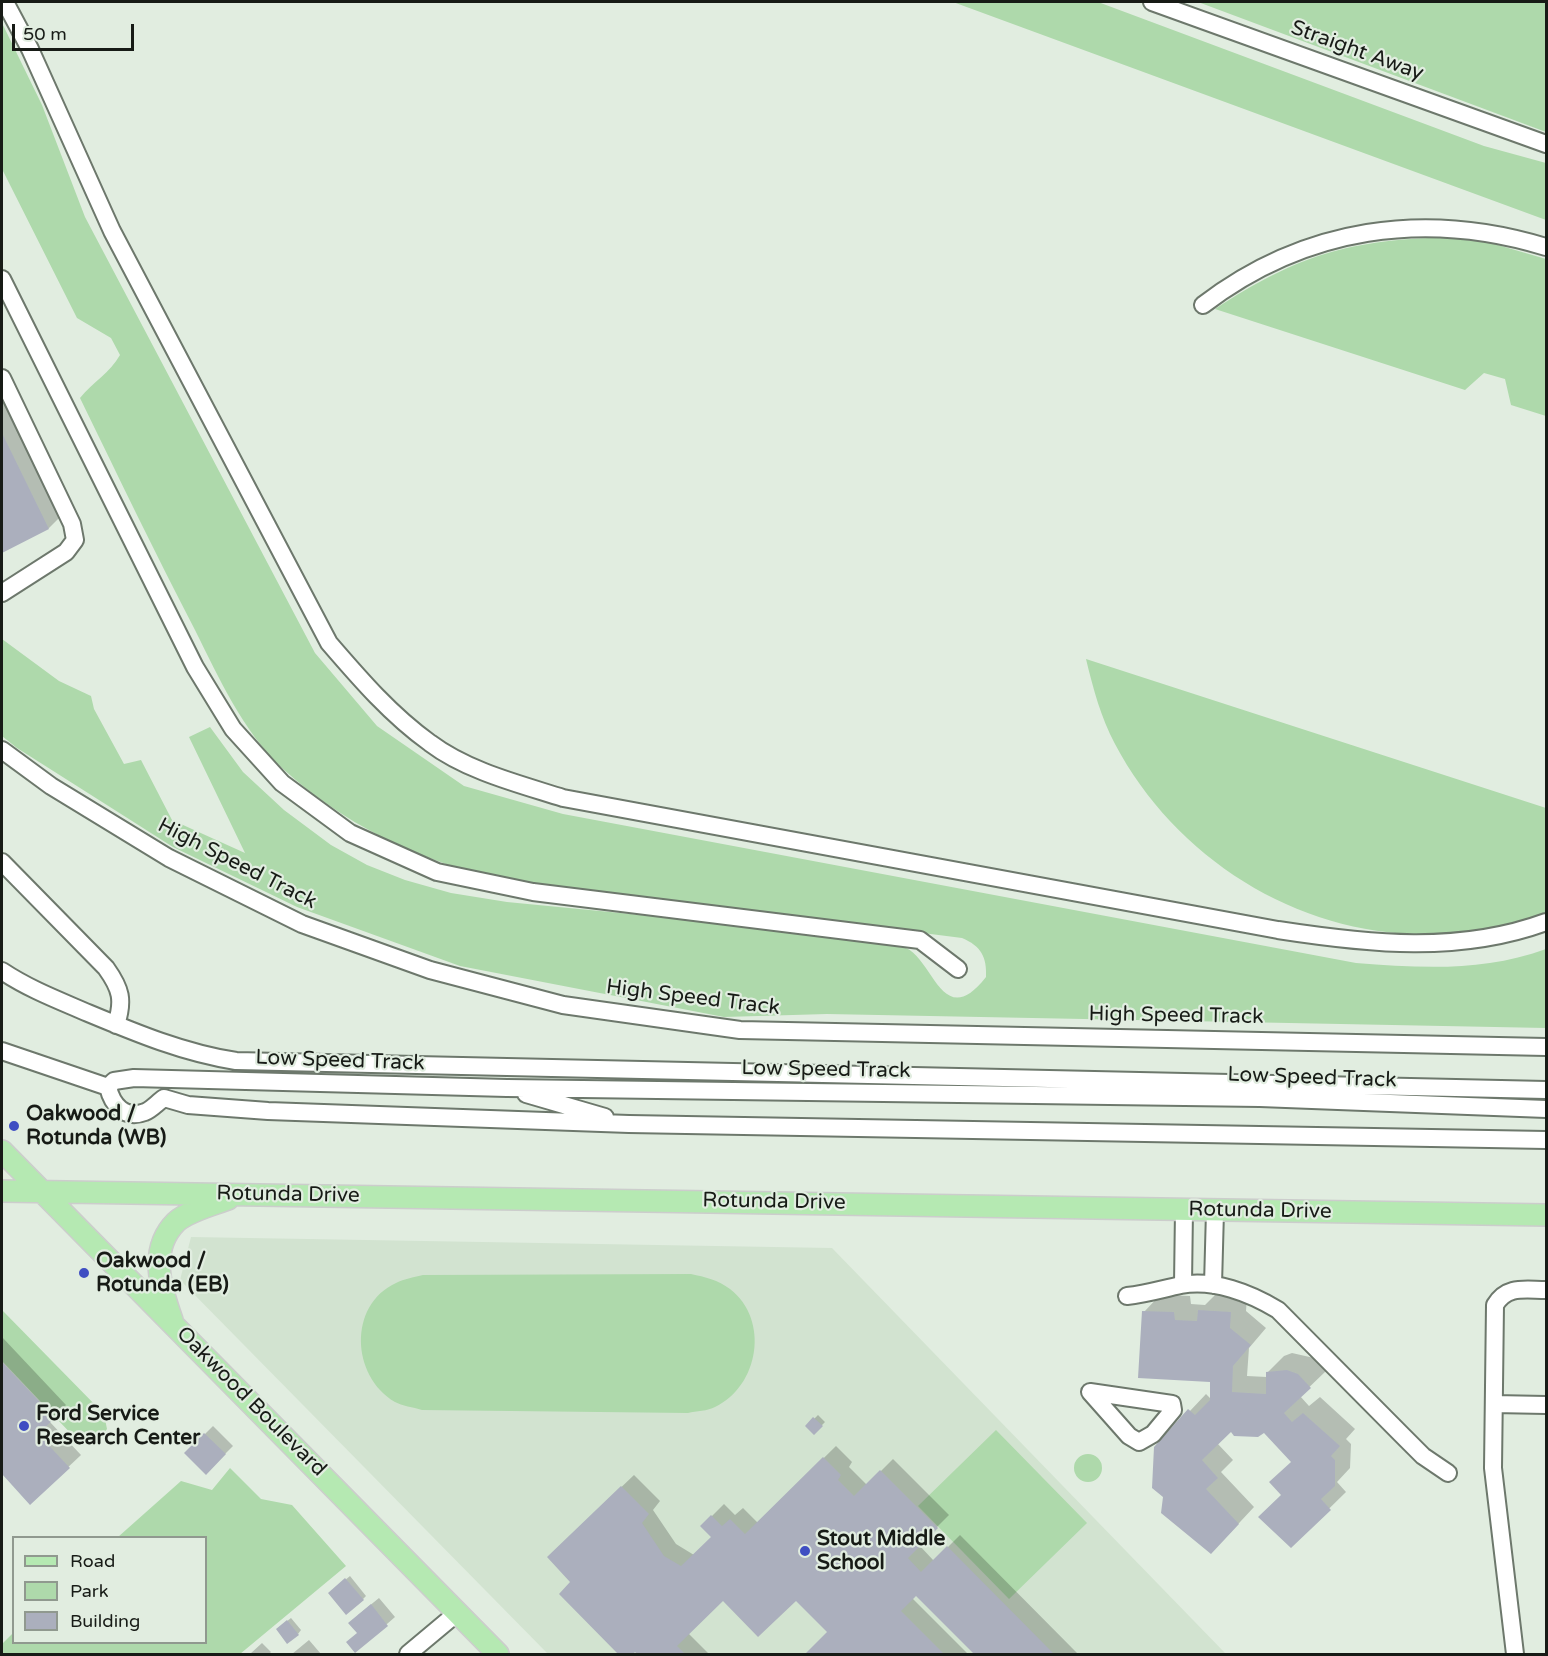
<!DOCTYPE html>
<html>
<head>
<meta charset="utf-8">
<style>
	body { margin:0 }
	#map { position:relative; width:1548px; height:1656px; overflow:hidden; background:#e1ede0; font-family:"Varela Round",sans-serif }
	canvas { display:block }
	.frame { position:absolute; inset:0; border:3px solid #171b16; pointer-events:none }
	.legend { position:absolute; left:12px; top:1536px; width:195px; height:108px; box-sizing:border-box; background:#e1ede0; border:2px solid #90998f; margin:0; padding:8px 10px; list-style:none; font-size:18px; color:#171b16 }
	.legend li { display:flex; align-items:center; gap:12px; height:30px }
	.legend b { width:30px; border:2px solid #90998f }
	.scale { position:absolute; left:12px; top:24px; width:122px; height:27px; box-sizing:border-box; border:3px solid #171b16; border-top:0; padding-left:8px; font-size:18px; line-height:21px; white-space:nowrap; color:#171b16; -webkit-text-stroke:4px #e1ede0; paint-order:stroke }
</style>
</head>
<body>
<div id="map">
<canvas width="1548" height="1656"></canvas>
<div class="frame"></div>
<ul class="legend">
<li><b style="height:8px;background:#b5e9b2"></b>Road</li>
<li><b style="height:16px;background:#aed9ab"></b>Park</li>
<li><b style="height:16px;background:#abafbd"></b>Building</li>
</ul>
<div class="scale">50 m</div>
</div>
<script>
const context = document.querySelector('canvas').getContext('2d');
context.lineJoin = 'round';
function fill(path, color) { context.fillStyle = color; context.fill(path, 'evenodd'); }
function strokePath(path, color, width, dash) { context.strokeStyle = color; context.lineWidth = width; context.lineCap = dash ? 'butt' : 'round'; context.setLineDash(dash || []); context.stroke(path); }
function write(font, color, halo, rows, align = 'center') {
  context.font = font + ' "Varela Round",sans-serif'; context.lineWidth = 4.5; context.setLineDash([]); context.textBaseline = 'middle'; context.strokeStyle = halo; context.fillStyle = color; for (const [text, x, y, turn = 0] of rows) {
    context.save(); context.translate(x, y); context.rotate((+turn || 0) * Math.PI / 180); context.textAlign = isNaN(turn) ? turn : align; if (halo) context.strokeText(text, 0, 0); context.fillText(text, 0, 0); context.restore();
  }
}
const built = new Path2D(`
	M 191,1237 L 832,1248 L 1226,1654 L 548,1654 L 180,1280 Z`);
const green = new Path2D(`
	M 953,2 L 1098,2 L 1484,146 L 1546,163 L 1546,220 Z
	M 1198,2 L 1546,2 L 1546,132 Z
	M 2,23 L 42,105 L 85,217 L 315,653 L 377,726 L 464,786 L 563,814 L 1356,963 C 1422,968 1483,972 1546,949 L 1546,1028 L 827,1014 L 724,1017 L 460,966 L 297,907 L 173,847 L 17,748 L 2,736 L 2,639 L 59,681 L 91,696 L 94,709 L 124,764 L 141,760 L 172,820 L 245,853 L 189,737 L 210,727 L 243,772 L 284,810 L 331,845 L 367,865 L 405,880 L 451,893 L 507,902 L 734,924 L 906,948 C 934,961 943,1032 986,977 C 987,957 981,946 962,938 L 493,878 C 414,858 342,823 282,768 C 242,730 219,678 195,630 C 155,553 118,476 80,398 C 93,382 110,373 120,355 L 111,338 L 77,318 L 2,169 Z
	M 1450,237 L 1491,243 L 1546,259 L 1546,416 L 1511,405 L 1505,379 L 1484,373 L 1465,390 L 1215,309 C 1299,254 1350,240 1450,237 Z
	M 1086,659 L 1546,808 L 1546,913 C 1519,921 1491,929 1462,932 C 1321,949 1181,869 1115,744 C 1101,718 1093,688 1086,659 Z
	M 691,1274 C 705,1277 718,1280 730,1289 C 770,1320 759,1386 715,1407 C 708,1411 696,1411 688,1413 L 422,1410 C 413,1407 402,1406 395,1402 C 351,1376 348,1305 396,1283 C 404,1279 415,1277 423,1275 Z
	M 2,1310 L 104,1414 L 107,1429 L 98,1441 L 90,1443 L 76,1439 L 2,1361 Z
	M 996,1430 L 1087,1523 L 1009,1599 L 918,1506 Z
	M1074 1468a14 14 0 1 1 28 0a14 14 0 1 1-28 0Z
	M 230,1468 L 261,1499 L 292,1505 L 346,1566 L 240,1654 L 2,1654 L 2,1644 L 13,1633 L 14,1642 L 206,1642 L 206,1538 L 118,1537 L 181,1481 L 212,1490 Z`);
const shadow = new Path2D(`
	M 2,397 L 61,516 L 49,528 L 2,551 Z
	M 1160,1295 L 1190,1296 L 1191,1304 L 1205,1305 L 1215,1295 L 1247,1297 L 1246,1311 L 1266,1328 L 1249,1348 L 1247,1376 L 1267,1377 L 1267,1373 L 1284,1356 L 1292,1353 L 1314,1358 L 1326,1371 L 1300,1396 L 1309,1406 L 1320,1397 L 1355,1429 L 1346,1439 L 1351,1444 L 1350,1468 L 1337,1482 L 1346,1492 L 1291,1546 L 1283,1495 L 1292,1462 L 1264,1431 L 1231,1430 L 1217,1443 L 1233,1460 L 1221,1472 L 1254,1507 L 1227,1536 L 1164,1496 L 1156,1447 L 1206,1394 L 1211,1399 L 1212,1381 L 1144,1312 Z
	M 2,1337 L 66,1405 L 49,1421 L 81,1455 L 30,1503 L 2,1472 Z
	M 818,1415 L 825,1422 L 814,1433 L 807,1426 Z
	M 213,1426 L 233,1446 L 206,1473 L 186,1453 Z
	M 836,1446 L 852,1462 L 849,1467 L 867,1485 L 893,1459 L 949,1515 L 919,1545 L 934,1561 L 960,1535 L 1078,1654 L 976,1654 L 916,1594 L 912,1598 L 968,1654 L 806,1654 L 829,1632 L 796,1599 L 723,1599 L 688,1633 L 709,1654 L 640,1654 L 636,1650 L 631,1654 L 620,1654 L 561,1594 L 572,1582 L 561,1545 L 634,1475 L 660,1501 L 653,1510 L 676,1544 L 694,1555 L 712,1537 L 702,1526 L 724,1504 L 735,1515 L 743,1508 L 758,1523 Z
	M 350,1576 L 366,1596 L 363,1599 L 333,1590 Z
	M 379,1598 L 395,1617 L 356,1651 L 358,1615 Z
	M 291,1618 L 301,1630 L 298,1634 L 281,1626 Z
	M 309,1640 L 321,1654 L 292,1654 Z
	M 262,1643 L 271,1652 L 269,1654 L 250,1654 Z`);
const building = new Path2D(`
	M 2,433 L 49,529 L 2,553 Z
	M 1198,1310 L 1231,1312 L 1230,1328 L 1251,1345 L 1233,1366 L 1232,1392 L 1266,1394 L 1266,1372 L 1287,1370 L 1298,1374 L 1311,1388 L 1284,1413 L 1292,1422 L 1303,1413 L 1340,1446 L 1331,1456 L 1335,1460 L 1335,1486 L 1321,1499 L 1331,1510 L 1291,1548 L 1258,1517 L 1281,1495 L 1269,1482 L 1291,1462 L 1264,1433 L 1258,1437 L 1234,1436 L 1231,1432 L 1202,1460 L 1218,1478 L 1206,1489 L 1239,1524 L 1211,1554 L 1161,1513 L 1163,1497 L 1152,1488 L 1154,1447 L 1188,1409 L 1195,1415 L 1210,1400 L 1210,1382 L 1138,1378 L 1142,1311 L 1174,1312 L 1175,1320 L 1197,1321 Z
	M 2,1362 L 55,1418 L 38,1434 L 70,1468 L 30,1505 L 2,1474 Z
	M 813,1417 L 823,1426 L 814,1435 L 805,1426 Z
	M 204,1433 L 226,1454 L 206,1475 L 184,1453 Z
	M 823,1457 L 841,1475 L 838,1480 L 854,1496 L 880,1470 L 938,1528 L 908,1558 L 921,1572 L 947,1546 L 1054,1654 L 974,1654 L 916,1596 L 901,1611 L 944,1654 L 805,1654 L 827,1632 L 796,1601 L 758,1637 L 723,1601 L 677,1646 L 685,1654 L 637,1654 L 635,1652 L 633,1654 L 618,1654 L 559,1594 L 570,1582 L 547,1557 L 621,1486 L 649,1514 L 642,1523 L 664,1556 L 681,1566 L 711,1537 L 700,1526 L 711,1515 L 722,1526 L 730,1519 L 745,1534 Z
	M 345,1578 L 364,1600 L 346,1615 L 328,1593 Z
	M 371,1604 L 388,1626 L 355,1653 L 346,1642 L 357,1633 L 348,1623 Z
	M 287,1620 L 299,1635 L 287,1644 L 276,1629 Z`);
const minor = new Path2D(`
	M 5,2 L 30,49 L 112,231 L 329,643 C 360,679 391,715 430,743 C 467,771 519,784 563,798 L 1278,930 C 1369,944 1459,954 1546,922
	M 1152,2 L 1546,144
	M 2,279 L 195,667 L 233,729 L 282,783 L 350,833 L 437,872 L 533,892 L 920,940 L 958,969
	M 1203,305 C 1305,227 1425,210 1546,247
	M 2,378 L 72,524 L 75,540 L 66,552 L 2,593
	M 2,750 L 51,786 L 169,858 L 302,924 L 430,970 L 563,1005 L 740,1030 L 1546,1047
	M 2,862 L 106,968 C 121,989 124,1000 116,1025
	M 2,971 C 29,989 58,1000 88,1013 C 136,1033 184,1053 236,1061 L 1546,1090
	M 2,1051 L 108,1087 C 112,1104 124,1120 145,1112 C 151,1110 158,1102 164,1098 L 188,1105 L 268,1111 L 629,1124 L 1546,1140
	M 108,1087 L 114,1081 L 134,1078 L 507,1088 L 1260,1098 L 1546,1109
	M 526,1094 L 605,1117
	M 1183,1284 L 1184,1210
	M 1213,1285 L 1215,1211
	M 1127,1296 C 1146,1294 1162,1289 1181,1285 C 1214,1279 1250,1293 1278,1310 L 1403,1436 L 1423,1456 L 1448,1473
	M 1090,1392 L 1172,1404 L 1173,1410 L 1153,1434 L 1139,1442 L 1129,1436 Z
	M 1494,1404 L 1546,1405
	M 408,1654 L 457,1613
	M 1515,1654 L 1493,1468 L 1495,1305 C 1507,1285 1525,1290 1546,1290`);
const major = new Path2D(`
	M 2,1151 L 498,1654
	M 2,1191 L 1546,1215
	M 172,1320 C 161,1289 148,1250 176,1222 C 188,1211 212,1205 228,1199`);
const markers = [
	[14,1126,6,"#3f4ec2"],
	[84,1273,6,"#3f4ec2"],
	[24,1426,6,"#3f4ec2"],
	[805,1551,6,"#3f4ec2"]
];
const streetNames = [
	["Straight Away",1357,51,20],
	["High Speed Track",237,864,27],
	["High Speed Track",693,998,7],
	["High Speed Track",1176,1016,1],
	["Low Speed Track",340,1061,2],
	["Low Speed Track",826,1070,1],
	["Low Speed Track",1312,1078,2],
	["Rotunda Drive",288,1195,1],
	["Rotunda Drive",774,1202,1],
	["Rotunda Drive",1260,1211,1],
	["Oakwood Boulevard",251,1402,45]
];
const poiNames = [
	["Oakwood /",26,1114],
	["Rotunda (WB)",26,1138],
	["Oakwood /",96,1261],
	["Rotunda (EB)",96,1285],
	["Ford Service",36,1414],
	["Research Center",36,1438],
	["Stout Middle",817,1539],
	["School",817,1563]
];
fill(built, '#d2e3d0');
fill(green, '#aed9ab');
fill(shadow, '#0003');
fill(building, '#abafbd');
strokePath(minor, '#6d786c', 20);
strokePath(major, '#cccdcc', 24);
strokePath(minor, '#fff', 16);
strokePath(major, '#b5e9b2', 21);
for (const [x, y, r, color] of markers) { const dot = new Path2D(); dot.arc(x, y, r, 0, 2 * Math.PI); context.fillStyle = color; context.fill(dot); strokePath(dot, '#e1ede0', 2); }
write('21px', '#171b16', '#e1ede0', streetNames);
write('bold 21px', '#171b16', '#e1ede0', poiNames, 'left');
</script>
</body>
</html>
